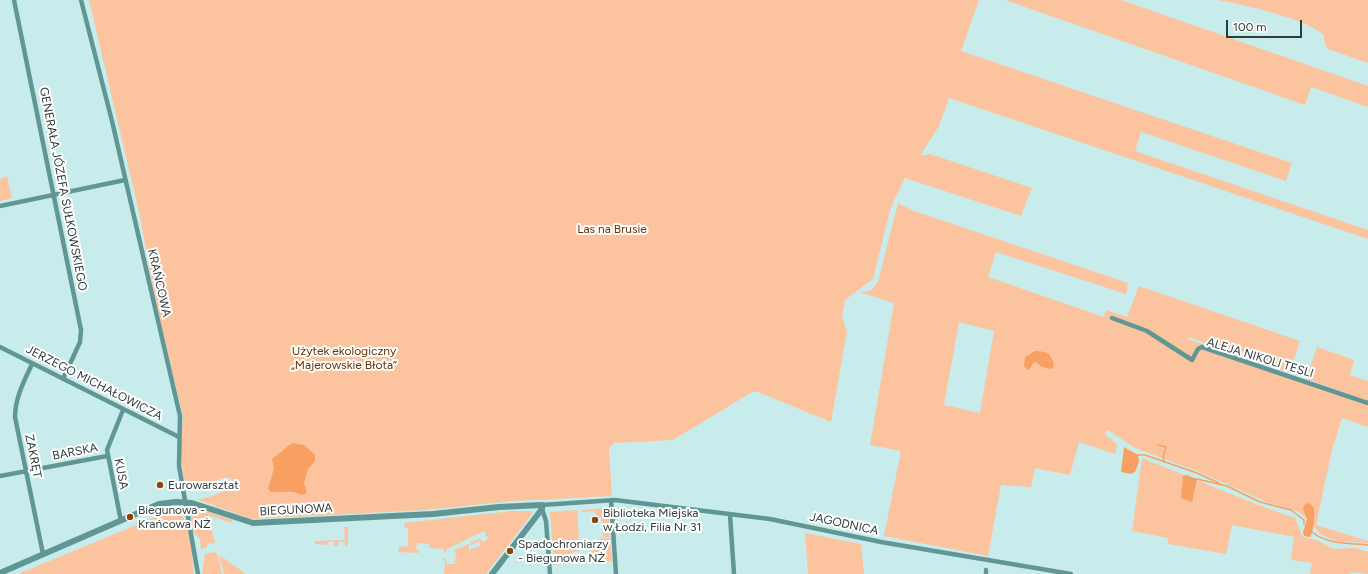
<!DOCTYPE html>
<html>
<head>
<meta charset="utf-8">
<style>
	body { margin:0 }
	#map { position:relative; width:1368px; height:574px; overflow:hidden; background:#c8eceb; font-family:Figtree,sans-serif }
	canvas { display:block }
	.scale { position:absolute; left:1226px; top:20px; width:76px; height:18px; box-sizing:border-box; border:2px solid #2e3c3b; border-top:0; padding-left:5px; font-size:12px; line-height:14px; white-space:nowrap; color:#2e3c3b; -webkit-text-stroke:3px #fff; paint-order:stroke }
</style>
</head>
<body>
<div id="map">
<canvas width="1368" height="574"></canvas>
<div class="scale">100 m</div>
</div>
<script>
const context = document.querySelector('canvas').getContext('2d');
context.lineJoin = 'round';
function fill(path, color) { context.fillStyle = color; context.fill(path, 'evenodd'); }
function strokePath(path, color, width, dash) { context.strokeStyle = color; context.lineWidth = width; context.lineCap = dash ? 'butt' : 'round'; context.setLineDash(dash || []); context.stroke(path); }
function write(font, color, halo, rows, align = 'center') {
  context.font = font + ' Figtree,sans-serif'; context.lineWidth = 4; context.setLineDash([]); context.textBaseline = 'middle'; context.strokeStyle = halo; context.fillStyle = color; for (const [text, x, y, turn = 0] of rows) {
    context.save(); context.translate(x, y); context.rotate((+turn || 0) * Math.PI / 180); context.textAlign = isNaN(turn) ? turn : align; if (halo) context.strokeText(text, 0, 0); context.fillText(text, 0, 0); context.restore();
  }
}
const green = new Path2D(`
	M 89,0 L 979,0 L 961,51 L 1292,163 L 1286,181 L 1141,132 L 1135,151 L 1368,230 L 1368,239 L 949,98 L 939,126 L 920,156 L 930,154 L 1032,188 L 1021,216 L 905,178 L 891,207 L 873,279 L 845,300 L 842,317 L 847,331 L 831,422 L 758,392 L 752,392 L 673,440 L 614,443 L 609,448 L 612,496 L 512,501 L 425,510 L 251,519 L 196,499 C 210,499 224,492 234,483 L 231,479 L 227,477 C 210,482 199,491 184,479 L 181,458 L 183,416 L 155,299 L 140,216 Z
	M 1005,0 L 1121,0 L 1368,86 L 1368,107 L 1311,87 L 1305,105 Z
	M 1218,0 L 1368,0 L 1368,63 L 1328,49 L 1324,41 L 1324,35 C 1306,19 1243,4 1218,0 Z
	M 7,176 L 12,198 L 0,201 L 0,179 Z
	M 898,203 L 914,211 L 1128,283 L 1126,294 L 996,252 L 988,277 L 1104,317 L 1106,310 L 1127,317 L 1139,286 L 1300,341 L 1289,373 L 1189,337 L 1188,339 L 1368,404 L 1368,427 L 1342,418 L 1332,450 L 1316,525 L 1368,541 L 1368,543 L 1336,541 L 1320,534 L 1311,522 L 1299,512 L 1267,502 L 1197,471 L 1135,448 L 1108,430 L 1105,434 L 1117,444 L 1115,454 L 1079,442 L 1070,475 L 1035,468 L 1031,487 L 1001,485 L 988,556 L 884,536 L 901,451 L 870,445 L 894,303 L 859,292 L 870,291 L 878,282 ZM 959,322 L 994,331 L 980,413 L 944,405 Z
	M 1317,347 L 1354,360 L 1350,375 L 1368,381 L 1368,401 L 1306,379 Z
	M 1142,458 L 1258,505 L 1295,518 L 1303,537 L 1316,540 L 1334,549 L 1355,548 L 1368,552 L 1368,574 L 1351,572 L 1350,574 L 1310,574 L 1312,563 L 1291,560 L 1294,537 L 1232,525 L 1226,554 L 1168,544 L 1168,538 L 1132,531 Z
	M 192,506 L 232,520 L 231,523 L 208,515 L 215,543 L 207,544 L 207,547 L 201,549 L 200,539 L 193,532 L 189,509 Z
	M 608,508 L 610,537 L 603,537 L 601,517 L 596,517 L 595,511 L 581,512 L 581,510 Z
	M 175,509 C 193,522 191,554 194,574 L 18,574 Z
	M 577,510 L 579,540 L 574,541 L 575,545 L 579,545 L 579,551 L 572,552 L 573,558 L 579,558 L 580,561 C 591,557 589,551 598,545 L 599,539 L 610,538 L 612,561 L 554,565 L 550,512 Z
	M 512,511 L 531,511 L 532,514 L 486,574 L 444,574 L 445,560 L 442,560 L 445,558 L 447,564 L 455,564 L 456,552 L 452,551 L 469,544 L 469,550 L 480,546 L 480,541 L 471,545 L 470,543 L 480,538 L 482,542 L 488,539 L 484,531 L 447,549 L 446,552 L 444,552 L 444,549 L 429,548 L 429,544 L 417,543 L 416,550 L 420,550 L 418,553 L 398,552 L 399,547 L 408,546 L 408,528 L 405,528 L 404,523 Z
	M 344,527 L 348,527 L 348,544 L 347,546 L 345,546 L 345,542 L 338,542 L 338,546 L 334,546 L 334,542 L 328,542 L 327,545 L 315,544 L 315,541 L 345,540 Z
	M 805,533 L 861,544 L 864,574 L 808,574 Z
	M 215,552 L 218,556 L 222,574 L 202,574 L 205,554 Z
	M 219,556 L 222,557 L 246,574 L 224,574 Z`);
const water = new Path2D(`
	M 1035,351 C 1047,351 1052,354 1054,366 L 1052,369 L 1042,367 L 1036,362 L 1033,363 L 1030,369 L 1028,370 L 1024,366 L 1025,357 Z
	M 292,443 L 304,445 L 315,455 L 315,461 L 308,469 L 304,483 L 307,493 L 302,495 L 293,492 L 271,492 L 268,489 L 274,469 L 272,459 Z
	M 1124,447 L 1138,455 L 1139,462 L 1135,472 L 1131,474 L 1121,472 Z
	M 1186,475 L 1197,479 L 1192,502 L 1181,498 L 1183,476 Z
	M 1308,503 C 1311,505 1314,506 1314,510 C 1315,515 1313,535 1310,537 L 1304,536 L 1303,532 L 1307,519 L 1303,509 L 1305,504 Z`);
const stream = new Path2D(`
	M 1158,445 L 1166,447 L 1163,456 L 1164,461
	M 1138,455 L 1145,455 L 1197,473 L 1219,483
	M 1197,479 L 1227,486 L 1260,502 L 1291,510 L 1304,520 L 1304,524
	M 1312,532 C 1328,545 1349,543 1368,545`);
const minor = new Path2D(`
	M 14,0 L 81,330 L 80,342 L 63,379
	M 81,0 L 112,121 L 180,416 L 179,466 L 198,574
	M 0,206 L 125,180
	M 1112,318 L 1147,331 L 1192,360 L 1198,349 L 1202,347 L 1368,403
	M 0,347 L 179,437
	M 32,364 C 24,381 15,398 15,417 L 43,554
	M 0,476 L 107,456
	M 611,500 L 616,574
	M 542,505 L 615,500 L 770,519 L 881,542 L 1071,574
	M 542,509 L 546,521 L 550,574
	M 730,515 L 734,574
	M 121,521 L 107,450 L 123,410
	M 986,570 L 986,574`);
const tertiary = new Path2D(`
	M 0,573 L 159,504 L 176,502 L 192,503 L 253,523 L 433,514 L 499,507 L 542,505 L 542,509 L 492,574`);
const markers = [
	[160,485,4,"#87470f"],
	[130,517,4,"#87470f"],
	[595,520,4,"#87470f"],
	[510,551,4,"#87470f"]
];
const streetNames = [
	["GENERAŁA JÓZEFA SUŁKOWSKIEGO",63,189,79],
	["KRAŃCOWA",159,283,77],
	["ALEJA NIKOLI TESLI",1260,358,17],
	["JERZEGO MICHAŁOWICZA",94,383,27],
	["BARSKA",75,452,-11],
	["ZAKRĘT",33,456,79],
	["KUSA",121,474,79],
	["BIEGUNOWA",296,510,-3],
	["JAGODNICA",844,524,12]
];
const parkNames = [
	["Las na Brusie",612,229],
	["Użytek ekologiczny",344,351],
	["„Majerowskie Błota”",344,365]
];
const poiNames = [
	["Eurowarsztat",168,485],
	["Biegunowa -",138,510],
	["Krańcowa NŻ",138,524],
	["Biblioteka Miejska",603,513],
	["w Łodzi, Filia Nr 31",603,527],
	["Spadochroniarzy",518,544],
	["- Biegunowa NŻ",518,558]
];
fill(green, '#fbc49f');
fill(water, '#f7a062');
strokePath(stream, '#f7a062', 1.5);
strokePath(minor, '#609795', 4.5);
strokePath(tertiary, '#609795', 6);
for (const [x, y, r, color] of markers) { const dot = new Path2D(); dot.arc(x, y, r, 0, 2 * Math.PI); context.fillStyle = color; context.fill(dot); strokePath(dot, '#fff', 1.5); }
write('12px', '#2e3c3b', '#fff', streetNames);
write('12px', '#673100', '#fff', parkNames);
write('12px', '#2e3c3b', '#fff', poiNames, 'left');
</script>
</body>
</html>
